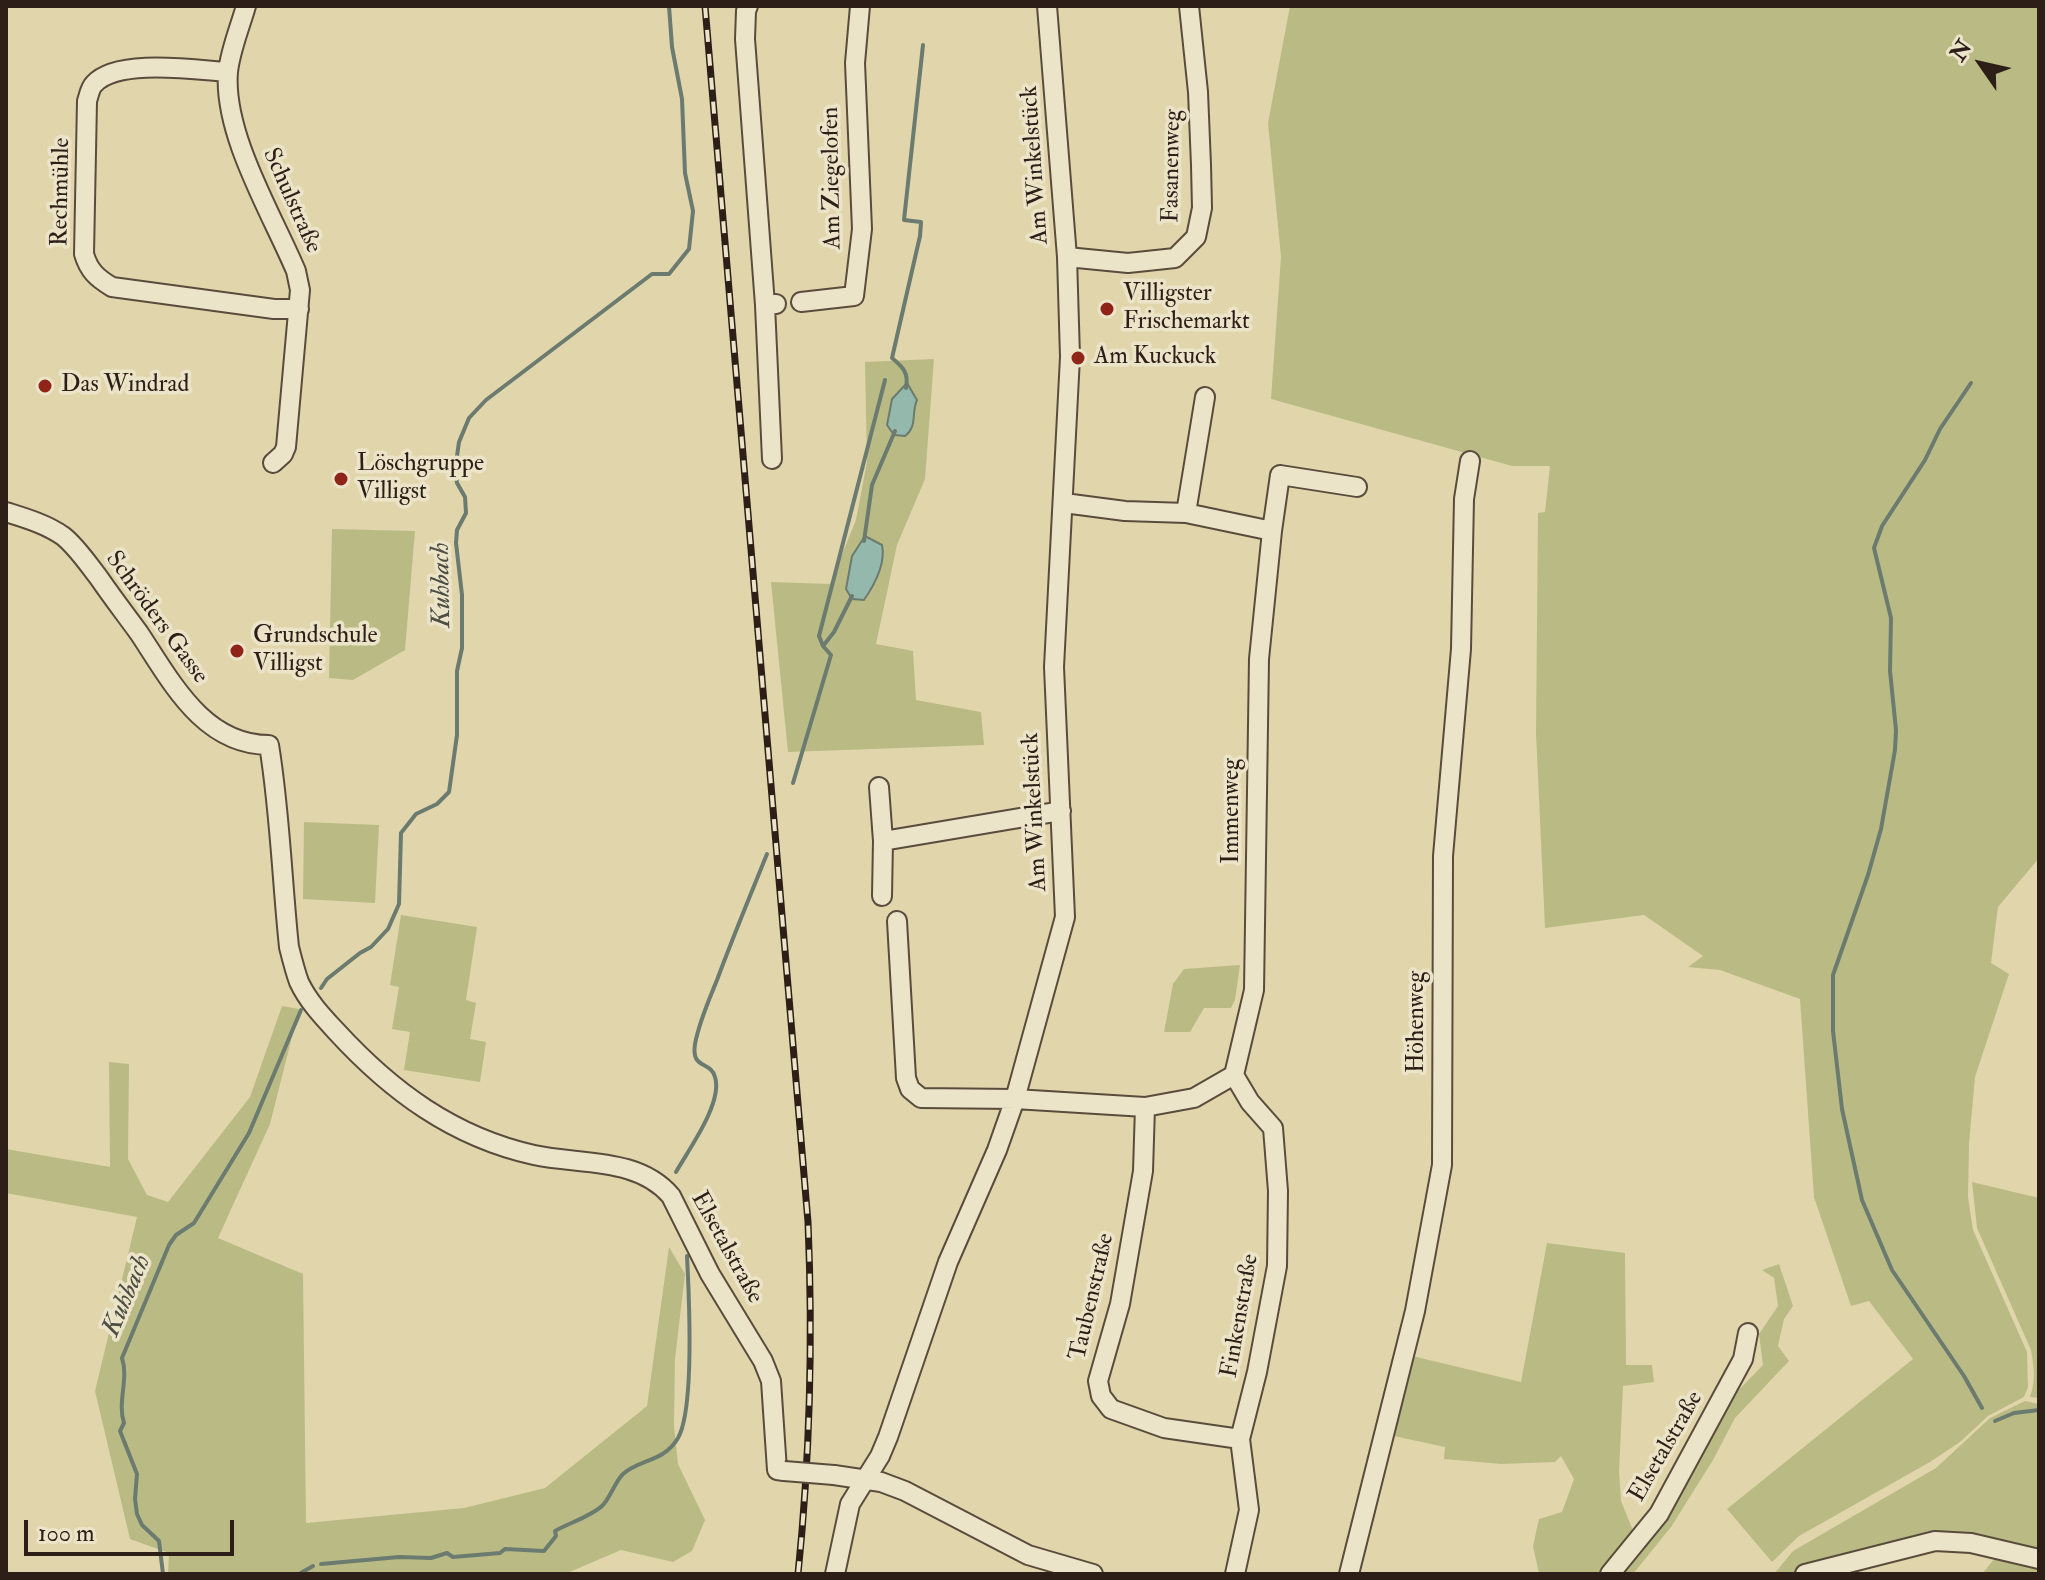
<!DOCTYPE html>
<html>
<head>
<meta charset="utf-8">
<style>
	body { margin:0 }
	#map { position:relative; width:2045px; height:1580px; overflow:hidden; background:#e1d5ac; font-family:"IM FELL Double Pica",serif }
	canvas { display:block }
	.frame { position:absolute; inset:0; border:8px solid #2d1f17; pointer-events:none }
	.north { position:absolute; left:1941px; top:24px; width:80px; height:80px; -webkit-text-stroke:6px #ece4c9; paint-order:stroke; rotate:304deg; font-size:22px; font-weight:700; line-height:32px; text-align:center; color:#2d1f17 }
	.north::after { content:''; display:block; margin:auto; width:28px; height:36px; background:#2d1f17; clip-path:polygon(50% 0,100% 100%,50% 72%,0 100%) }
	.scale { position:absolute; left:24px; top:1520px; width:210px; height:36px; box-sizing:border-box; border:4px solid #2d1f17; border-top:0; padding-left:10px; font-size:24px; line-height:28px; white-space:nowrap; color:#2d1f17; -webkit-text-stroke:6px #ece4c9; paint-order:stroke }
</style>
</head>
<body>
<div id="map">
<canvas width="2045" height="1580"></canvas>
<div class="frame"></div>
<div class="north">N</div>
<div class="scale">100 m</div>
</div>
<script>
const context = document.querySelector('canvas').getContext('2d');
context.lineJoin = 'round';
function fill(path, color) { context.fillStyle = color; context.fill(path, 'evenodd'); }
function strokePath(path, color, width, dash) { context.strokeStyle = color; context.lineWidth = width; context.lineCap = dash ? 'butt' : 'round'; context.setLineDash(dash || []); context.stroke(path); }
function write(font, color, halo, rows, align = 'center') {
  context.font = font + ' "IM FELL Double Pica",serif'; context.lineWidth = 7; context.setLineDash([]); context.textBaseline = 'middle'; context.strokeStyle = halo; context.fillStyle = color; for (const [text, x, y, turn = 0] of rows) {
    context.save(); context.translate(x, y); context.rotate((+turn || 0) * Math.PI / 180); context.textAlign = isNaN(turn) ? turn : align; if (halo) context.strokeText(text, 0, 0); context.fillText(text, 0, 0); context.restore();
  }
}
const green = new Path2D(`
	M 1290,6 L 2039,6 L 2039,858 L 1998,907 L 1991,963 L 2009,974 L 1975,1077 L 1969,1144 L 1968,1197 L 1973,1230 L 2027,1352 L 2028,1387 L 2024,1397 L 1988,1416 L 1960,1442 L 1930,1462 L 1799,1536 L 1772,1562 L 1727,1509 L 1913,1359 L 1869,1301 L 1851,1306 L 1814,1197 L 1800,999 L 1720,970 L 1688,967 L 1703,956 L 1644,915 L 1545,928 L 1536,733 L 1538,513 L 1545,512 L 1550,466 L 1512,466 L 1271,399 L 1281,257 L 1268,123 Z
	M 934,359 L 925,479 L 897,545 L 876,644 L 913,651 L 916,700 L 981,712 L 984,745 L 788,752 L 771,582 L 830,584 L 856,520 L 867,462 L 865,362 Z
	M 332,529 L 415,531 L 405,650 L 353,680 L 329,678 Z
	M 304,822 L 379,825 L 375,903 L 303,899 Z
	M 401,915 L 477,927 L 466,1000 L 476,1003 L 470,1039 L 486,1042 L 480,1082 L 404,1070 L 410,1032 L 392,1029 L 399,987 L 390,985 Z
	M 1240,965 L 1235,1000 L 1231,1008 L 1204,1008 L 1190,1032 L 1164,1032 L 1173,984 L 1184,969 Z
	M 282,1006 L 299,1009 L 270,1124 L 218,1238 L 303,1274 L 306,1523 L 464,1508 L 545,1488 L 647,1406 L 669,1247 L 685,1274 L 675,1359 L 674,1426 L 678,1464 L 705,1520 L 692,1551 L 673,1562 L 621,1550 L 565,1574 L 168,1574 L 169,1553 L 130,1539 L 95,1391 L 137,1217 L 6,1193 L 6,1149 L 110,1167 L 109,1062 L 129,1064 L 128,1159 L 147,1195 L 168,1202 L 250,1097 Z
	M 1972,1182 L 2039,1198 L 2039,1398 L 2030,1397 C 2036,1381 2034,1367 2031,1350 L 1977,1228 Z
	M 1547,1243 L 1625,1253 L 1626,1365 L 1652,1365 L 1654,1382 L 1623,1386 L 1619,1472 L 1621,1501 L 1634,1533 L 1609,1568 L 1601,1574 L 1539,1574 L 1533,1546 L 1539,1519 L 1562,1512 L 1574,1479 L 1561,1456 L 1555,1462 L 1501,1464 L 1444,1459 L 1445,1447 L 1389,1435 L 1408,1355 L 1521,1382 Z
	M 1779,1264 L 1793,1306 L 1784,1319 L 1778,1346 L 1789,1361 L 1735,1418 L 1713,1460 L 1671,1527 L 1633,1574 L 1619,1574 L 1731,1398 L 1763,1365 L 1759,1334 L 1778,1306 L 1774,1278 L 1762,1270 Z
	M 2025,1401 L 2039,1404 L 2039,1556 L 1935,1539 L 1794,1574 L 1774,1574 L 1793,1551 L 1936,1468 L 1990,1418 Z
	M 2000,1552 L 2039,1561 L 2039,1574 L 1982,1574 Z`);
const water = new Path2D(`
	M 907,383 L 917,400 C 911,413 918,426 905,436 L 894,435 L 887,425 L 892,399 Z
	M 865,536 L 882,545 C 886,564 875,584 864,600 L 852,599 L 846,589 L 852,556 Z`);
const stream = new Path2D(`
	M 1971,383 L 1940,429 L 1925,460 L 1882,526 L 1874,548 L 1891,618 L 1890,671 L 1896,730 L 1895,750 L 1881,829 L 1868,875 L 1833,975 L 1833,1031 L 1842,1109 L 1862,1200 L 1892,1270 L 1964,1376 L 1982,1408
	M 906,388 C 909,373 903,367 892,358 L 920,236 L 921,222 L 904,220 L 923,45
	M 864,541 L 872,485 L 895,431
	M 823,646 L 819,636 L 885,380
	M 793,783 L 831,655 L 823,646 L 834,632 L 852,596
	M 321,988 L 327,979 L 360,953 L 371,947 L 388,929 L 399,904 L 401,833 L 416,814 L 437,804 L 449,792 L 457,735 L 457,671 L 462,648 L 462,595 L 456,543 L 457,530 L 466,513 L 465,497 L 457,483 L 455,470 L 459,442 L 469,418 L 486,400 L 652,274 L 669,274 L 689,249 L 693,211 L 685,173 L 682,99 L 672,47 L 669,6
	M 676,1172 C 689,1149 723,1103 715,1077 C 710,1060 691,1070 695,1044 C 699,1022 709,1000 717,980 C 733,937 750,896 767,854
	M 1995,1421 L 2014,1413 L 2039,1410
	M 321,1564 L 399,1557 L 431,1558 L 447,1553 L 453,1557 L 500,1553 L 505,1549 L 544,1551 L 556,1536 L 555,1531 C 569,1523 592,1516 603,1505 C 611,1496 615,1482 623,1474 C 640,1459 664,1462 678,1438 C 695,1408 689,1294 687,1256
	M 163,1574 L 159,1541 L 142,1525 L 137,1514 L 135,1499 L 137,1474 L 120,1431 L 124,1423 C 117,1402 129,1379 122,1358 L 169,1245 L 176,1235 L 194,1223 L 249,1133 L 301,1010
	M 299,1574 L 313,1566`);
const minor = new Path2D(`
	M 246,6 C 240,27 230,51 228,72 C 223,134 272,214 296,271 L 300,290 L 286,447 L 283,454 L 273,463
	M 748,6 L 746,11 L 745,39 L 765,305
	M 228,72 C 196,70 117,58 94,84 C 90,88 89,95 87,101 L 84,254 C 89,271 97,278 112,287 L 274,309 L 299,309
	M 1067,257 L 1128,263 L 1175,258 L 1196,237 L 1202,208 L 1201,165 L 1198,92 L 1189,6
	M 801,302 L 854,296 L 862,229 L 855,63 L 860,6
	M 772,459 L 765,305 L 776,304
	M 6,512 C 25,518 46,524 63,536 C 77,547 88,564 99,578 C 112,597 126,615 139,633 C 171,681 203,745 269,745 C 280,811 282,881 289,947 C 292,959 295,971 299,982 C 308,1001 322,1016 336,1031 C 391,1091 453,1137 534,1155 C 580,1165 638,1157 671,1196 L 710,1274 L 763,1361 L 771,1381 L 777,1470 L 784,1471
	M 1186,513 L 1205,397
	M 1272,531 L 1280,475 L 1357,487
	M 879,787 L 883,841 L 882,896
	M 883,841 L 1061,811
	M 897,921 L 906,1078 L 910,1089 L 921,1098 L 1015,1099 L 1145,1107 L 1194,1098 L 1234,1075 L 1254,990 L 1259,659 L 1272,531 L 1186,513 L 1125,511 L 1064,503
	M 1234,1075 L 1250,1102 L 1273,1128 L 1278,1191 L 1277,1266 L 1257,1372 L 1240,1439 L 1249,1510 L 1235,1574
	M 1145,1107 L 1143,1171 L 1120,1304 L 1098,1381 L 1101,1396 L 1111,1409 L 1164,1428 L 1240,1439
	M 834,1475 L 881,1482 L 905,1491 L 1028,1555 L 1093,1574
	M 835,1574 L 850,1504 L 880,1456 L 888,1437 L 948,1262 L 997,1150 L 1015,1099 L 1065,917 L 1054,667 L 1070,357 L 1067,257 L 1047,6
	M 1349,1574 L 1415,1311 L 1442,1165 L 1443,856 L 1461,649 L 1464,499 L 1470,461
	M 1610,1574 L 1659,1514 L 1743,1359 L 1748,1333
	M 1805,1574 L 1935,1541 L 1971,1543 L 2039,1559`);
const rail = new Path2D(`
	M 705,6 L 808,1222 C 813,1340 810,1457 798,1574`);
const minorBridge = new Path2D(`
	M 784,1471 L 834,1475`);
const markers = [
	[1107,309,8,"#8f2418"],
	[1078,358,8,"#8f2418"],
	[45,386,8,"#8f2418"],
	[341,479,8,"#8f2418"],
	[237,651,8,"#8f2418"]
];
const streetNames = [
	["Am Winkelstück",1036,165,-94],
	["Fasanenweg",1173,166,-89],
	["Am Ziegelofen",833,178,-91],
	["Rechmühle",62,192,-89],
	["Schulstraße",291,201,66],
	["Schröders Gasse",156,618,54],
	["Immenweg",1233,811,-90],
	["Am Winkelstück",1036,812,-93],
	["Höhenweg",1418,1022,-90],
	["Elsetalstraße",726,1248,61],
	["Taubenstraße",1093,1297,-77],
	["Finkenstraße",1241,1316,-80],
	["Elsetalstraße",1667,1447,-60]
];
const poiNames = [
	["Villigster",1123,295],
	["Frischemarkt",1123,323],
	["Am Kuckuck",1094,358],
	["Das Windrad",61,386],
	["Löschgruppe",357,465],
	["Villigst",357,493],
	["Grundschule",253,637],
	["Villigst",253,665]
];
const waterNames = [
	["Kuhbach",443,585,-91],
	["Kuhbach",128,1296,-67]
];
fill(green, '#babb84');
fill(water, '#94b8ab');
strokePath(water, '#6b7b70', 2);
strokePath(stream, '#6b7b70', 4);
strokePath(minor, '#5a4c3c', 22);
strokePath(minor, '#ece4c9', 18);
strokePath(rail, '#2d1f17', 7);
strokePath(rail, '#ece4c9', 4, [12]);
strokePath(minorBridge, '#5a4c3c', 22, []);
strokePath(minorBridge, '#ece4c9', 18);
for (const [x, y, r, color] of markers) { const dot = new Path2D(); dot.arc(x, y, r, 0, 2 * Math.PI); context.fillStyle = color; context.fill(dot); strokePath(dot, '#ece4c9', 3); }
write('24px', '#2d1f17', '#ece4c9', streetNames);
write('24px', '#2d1f17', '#ece4c9', poiNames, 'left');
write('italic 26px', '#4c4d43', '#ece4c9', waterNames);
</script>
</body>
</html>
